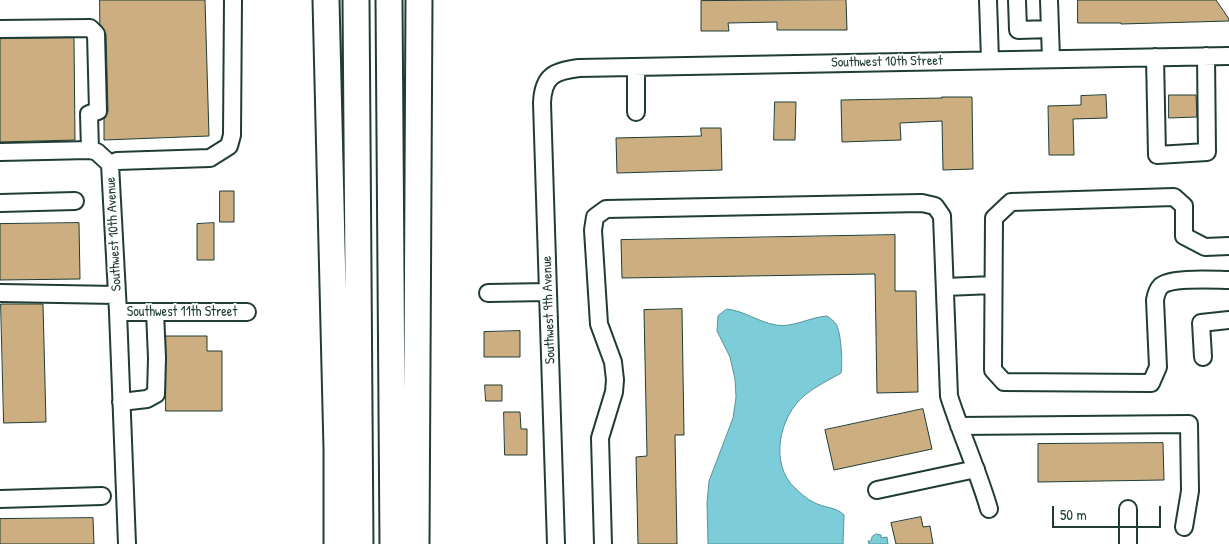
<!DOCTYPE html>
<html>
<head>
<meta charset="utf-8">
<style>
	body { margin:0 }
	#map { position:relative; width:1229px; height:544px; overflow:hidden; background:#fff; font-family:"Patrick Hand",sans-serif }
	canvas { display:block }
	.scale { position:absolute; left:1052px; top:506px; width:109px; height:22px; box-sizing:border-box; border:2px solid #1f3d34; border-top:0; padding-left:6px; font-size:15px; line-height:18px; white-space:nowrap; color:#1f3d34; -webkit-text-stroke:4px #fff; paint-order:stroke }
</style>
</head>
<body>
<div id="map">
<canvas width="1229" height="544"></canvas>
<div class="scale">50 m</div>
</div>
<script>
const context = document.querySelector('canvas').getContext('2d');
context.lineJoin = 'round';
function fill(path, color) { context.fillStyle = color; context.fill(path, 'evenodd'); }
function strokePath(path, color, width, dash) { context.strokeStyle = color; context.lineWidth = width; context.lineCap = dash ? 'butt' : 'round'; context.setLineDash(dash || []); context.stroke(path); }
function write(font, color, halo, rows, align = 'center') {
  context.font = font + ' "Patrick Hand",sans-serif'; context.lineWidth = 4; context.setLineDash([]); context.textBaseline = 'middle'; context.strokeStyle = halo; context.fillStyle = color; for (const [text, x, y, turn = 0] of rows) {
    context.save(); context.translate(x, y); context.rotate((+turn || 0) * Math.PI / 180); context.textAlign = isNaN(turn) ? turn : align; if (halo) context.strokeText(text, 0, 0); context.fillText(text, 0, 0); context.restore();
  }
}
const water = new Path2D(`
	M 727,309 C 745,311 758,322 776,325 C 793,328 810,317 827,316 C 830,318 834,321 836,324 C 841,331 843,364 841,373 C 829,380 816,386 805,395 C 779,416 769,464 795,488 C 800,493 807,499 813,502 C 824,508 837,507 844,515 L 843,544 L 708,544 L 707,503 L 709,481 L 733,418 L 736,397 L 735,379 L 730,357 L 717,331 L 718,316 Z
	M 876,534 L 881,535 L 881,538 L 887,537 L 888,544 L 869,544 L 868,541 L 871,541 L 872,537 Z`);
const building = new Path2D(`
	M 100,0 L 205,0 L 209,136 L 104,140 L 104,119 L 106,116 L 108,111 L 106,34 L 100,24 Z
	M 846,0 L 847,30 L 777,30 L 777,22 L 728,23 L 729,31 L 701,31 L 701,1 Z
	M 1078,0 L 1216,0 L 1229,19 L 1229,21 L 1121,24 L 1121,23 L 1078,23 Z
	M 74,38 L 75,140 L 0,142 L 0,39 Z
	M 1106,95 L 1107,118 L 1073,119 L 1074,155 L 1049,155 L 1048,106 L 1081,105 L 1081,96 Z
	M 1169,95 L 1196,95 L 1197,117 L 1169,118 Z
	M 942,97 L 972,97 L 973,169 L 943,170 L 942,121 L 900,123 L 901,140 L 842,142 L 841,100 L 942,98 Z
	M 775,102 L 796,102 L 795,140 L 774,140 Z
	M 701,128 L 721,128 L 722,170 L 617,173 L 616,138 L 701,136 Z
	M 220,191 L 234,191 L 234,222 L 220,222 Z
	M 79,223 L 80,279 L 0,280 L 0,224 Z
	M 214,223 L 214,260 L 197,260 L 197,224 Z
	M 895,235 L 895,291 L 916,291 L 918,392 L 877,393 L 875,274 L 622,278 L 621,240 Z
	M 1,304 L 43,304 L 46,422 L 4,423 Z
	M 682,309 L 684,435 L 675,435 L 677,544 L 638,544 L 636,457 L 647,456 L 644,310 Z
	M 520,331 L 520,357 L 484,357 L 484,332 Z
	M 166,336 L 207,336 L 207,351 L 222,351 L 222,411 L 166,411 Z
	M 485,385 L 502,385 L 502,401 L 486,401 Z
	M 923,409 L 932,449 L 834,470 L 825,430 Z
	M 504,412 L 520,412 L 521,429 L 527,429 L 527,455 L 505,455 Z
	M 1163,443 L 1164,480 L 1038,482 L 1038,444 Z
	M 921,517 L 923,527 L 930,526 L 933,544 L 896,544 L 891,523 Z
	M 93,518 L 94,544 L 0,544 L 0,519 Z`);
const minor = new Path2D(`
	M 988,0 L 990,60
	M 1017,0 L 1018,30 L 1050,29
	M 1049,0 L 1051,59
	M 0,29 L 90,28 L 96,34 L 98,111 L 89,114 L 90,150 L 97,152 L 110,164
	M 1155,57 L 1157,155 L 1207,152 L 1206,56
	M 636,67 L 636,112
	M 0,152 L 90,150
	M 0,203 L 75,201
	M 1229,246 L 1205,247 L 1184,236 L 1184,206 L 1174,197 L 1011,202 L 994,218 L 993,370 L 1004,382 L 1151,383 L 1158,367 L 1155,300 C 1156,294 1157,290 1161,286 C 1171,277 1215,280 1229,280
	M 945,287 L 993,285
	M 0,293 L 117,295
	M 488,293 L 548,292
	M 118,312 L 247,312
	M 1203,357 L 1201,323 L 1229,320
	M 121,402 L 147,399 L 156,394 L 157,358 L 155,312
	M 959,426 L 1189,424 L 1190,491 L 1184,527
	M 877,490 L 976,469
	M 0,499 L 102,496
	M 1128,509 L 1128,544
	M 127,544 L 118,312 L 110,164 L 117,161 L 210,158 L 229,146 L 232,135 L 233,0
	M 556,544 L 542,103 C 543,76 554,71 579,68 L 1229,56
	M 603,544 L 600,438 L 614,392 L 615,380 L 613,362 L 599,324 L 593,230 L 595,217 L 606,209 L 922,203 L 935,206 L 942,216 L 949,396 C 961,434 978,471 989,509`);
const highway = new Path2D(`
	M 326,0 L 337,449 L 337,544
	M 356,0 L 360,544
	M 389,0 L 393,544
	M 416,544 L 419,0`);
const streetNames = [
	["Southwest 10th Street",887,62,-1],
	["Southwest 10th Avenue",114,234,-93],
	["Southwest 9th Avenue",549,310,-92],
	["Southwest 11th Street",182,312]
];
fill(water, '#7dccda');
strokePath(water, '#579398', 1);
fill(building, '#ccae81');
strokePath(building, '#1f3d34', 1);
strokePath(minor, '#1f3d34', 20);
strokePath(highway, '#1f3d34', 29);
strokePath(minor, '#fff', 16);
strokePath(highway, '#fff', 25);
write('14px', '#1f3d34', '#fff', streetNames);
</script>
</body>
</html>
